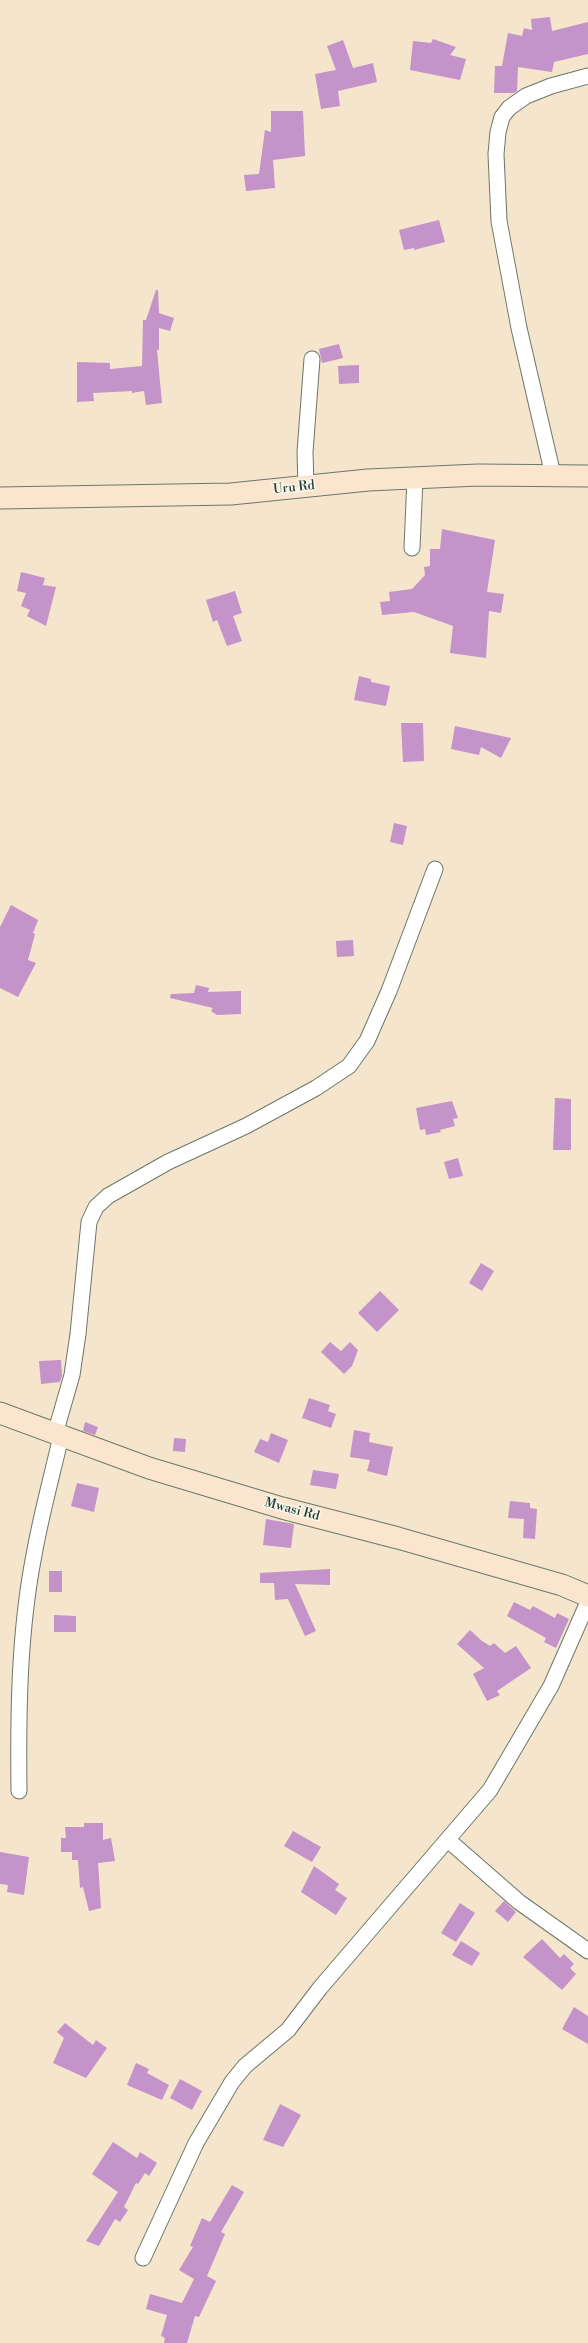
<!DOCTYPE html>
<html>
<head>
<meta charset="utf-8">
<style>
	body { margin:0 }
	canvas { display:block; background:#f4e5cc }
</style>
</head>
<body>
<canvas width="588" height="2343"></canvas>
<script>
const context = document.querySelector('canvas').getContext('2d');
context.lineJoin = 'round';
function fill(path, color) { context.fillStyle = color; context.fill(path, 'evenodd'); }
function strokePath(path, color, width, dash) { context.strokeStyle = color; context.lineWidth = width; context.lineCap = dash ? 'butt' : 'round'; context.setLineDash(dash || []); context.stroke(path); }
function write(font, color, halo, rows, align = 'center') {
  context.font = font + ' "Libre Bodoni",serif'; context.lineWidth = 3; context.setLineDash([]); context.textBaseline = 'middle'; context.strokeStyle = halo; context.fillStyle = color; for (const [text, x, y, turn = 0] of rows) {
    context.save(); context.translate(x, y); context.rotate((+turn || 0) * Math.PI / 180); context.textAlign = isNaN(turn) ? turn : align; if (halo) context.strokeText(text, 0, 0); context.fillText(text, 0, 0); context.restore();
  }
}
const building = new Path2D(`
	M 550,17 L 552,31 L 588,22 L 588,54 L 554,62 L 552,72 L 518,67 L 517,91 L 514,93 L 494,93 L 495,66 L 502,66 L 508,33 L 522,36 L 524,28 L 532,30 L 531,19 Z
	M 433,39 L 456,47 L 450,55 L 466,59 L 460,80 L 410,70 L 413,41 L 431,43 Z
	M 343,40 L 353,68 L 373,63 L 377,82 L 338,91 L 340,106 L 321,109 L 315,74 L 336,70 L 327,46 Z
	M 271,111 L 303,111 L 305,156 L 273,160 L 275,188 L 246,191 L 244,175 L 259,174 L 265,130 L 271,132 Z
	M 439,220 L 445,242 L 414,250 L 414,248 L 404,250 L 399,230 Z
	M 156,290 L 158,290 L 159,313 L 174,318 L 170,331 L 159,328 L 159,350 L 157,350 L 162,403 L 146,405 L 144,391 L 132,393 L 132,391 L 93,393 L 94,401 L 77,402 L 77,362 L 110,363 L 110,369 L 142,366 L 143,320 L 146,320 Z
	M 339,344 L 343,358 L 322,363 L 319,349 Z
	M 359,365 L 359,383 L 339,384 L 338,366 Z
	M 442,529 L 495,540 L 487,592 L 504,594 L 501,613 L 489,611 L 486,658 L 450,653 L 453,626 L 414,612 L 382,615 L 380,602 L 390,601 L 389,592 L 412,589 L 425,575 L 424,567 L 430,566 L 430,549 L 440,549 Z
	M 21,572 L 45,578 L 43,585 L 56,587 L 46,626 L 27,616 L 30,610 L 21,606 L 26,593 L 17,591 Z
	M 235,591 L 242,613 L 233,616 L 242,641 L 227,646 L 217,620 L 213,622 L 206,600 Z
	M 359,676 L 371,679 L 371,682 L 390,686 L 386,706 L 354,700 Z
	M 401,723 L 423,723 L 424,761 L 403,762 Z
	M 455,726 L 511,738 L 501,758 L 481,747 L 479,755 L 451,749 Z
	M 394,823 L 407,826 L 403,845 L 390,842 Z
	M 11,905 L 38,920 L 33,933 L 35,934 L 28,960 L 36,963 L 18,997 L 0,988 L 0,927 Z
	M 353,940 L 354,956 L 337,957 L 336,941 Z
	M 196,985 L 209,988 L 208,992 L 241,991 L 241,1014 L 217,1015 L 211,1011 L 213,1008 L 170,998 L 171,994 L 194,993 Z
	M 555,1098 L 571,1099 L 571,1150 L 553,1150 Z
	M 452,1101 L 458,1118 L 453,1119 L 455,1126 L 440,1130 L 441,1132 L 426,1135 L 425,1129 L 420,1130 L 416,1108 Z
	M 458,1158 L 463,1176 L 449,1179 L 444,1162 Z
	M 481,1263 L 494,1271 L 482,1291 L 469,1283 Z
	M 380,1291 L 399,1310 L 377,1332 L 358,1313 Z
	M 330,1342 L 341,1351 L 350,1342 L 358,1350 L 352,1366 L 344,1374 L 321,1352 Z
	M 61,1360 L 62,1376 L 60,1382 L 41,1384 L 39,1361 Z
	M 309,1398 L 330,1405 L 328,1411 L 336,1414 L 331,1428 L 302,1418 Z
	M 85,1422 L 98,1427 L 95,1435 L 83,1431 Z
	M 354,1430 L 370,1433 L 369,1442 L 393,1447 L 387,1476 L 367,1471 L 370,1460 L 350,1457 Z
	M 271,1433 L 288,1440 L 279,1463 L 254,1452 L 260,1439 L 268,1442 Z
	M 174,1438 L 186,1439 L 185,1452 L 173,1451 Z
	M 313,1470 L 339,1474 L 336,1489 L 310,1485 Z
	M 77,1483 L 99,1488 L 94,1512 L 71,1506 Z
	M 510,1501 L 530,1503 L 530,1508 L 537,1509 L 535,1539 L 523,1538 L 524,1519 L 508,1518 Z
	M 266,1519 L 294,1524 L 291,1548 L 263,1545 Z
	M 330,1569 L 330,1585 L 295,1584 L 316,1631 L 305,1636 L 288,1599 L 275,1600 L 274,1583 L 260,1583 L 260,1573 Z
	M 49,1571 L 62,1571 L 62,1592 L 49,1592 Z
	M 514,1602 L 530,1610 L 533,1606 L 555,1618 L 557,1613 L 569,1619 L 556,1648 L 544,1642 L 546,1638 L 507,1616 Z
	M 54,1615 L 76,1616 L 76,1632 L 54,1632 Z
	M 470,1630 L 482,1641 L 490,1646 L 494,1643 L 505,1653 L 516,1646 L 531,1668 L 497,1691 L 500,1695 L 487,1701 L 473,1674 L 484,1668 L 457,1644 Z
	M 84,1823 L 103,1823 L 103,1840 L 111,1838 L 115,1861 L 98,1863 L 101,1908 L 89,1911 L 83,1887 L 80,1888 L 78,1860 L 72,1860 L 72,1852 L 61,1852 L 61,1838 L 66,1838 L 65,1827 L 84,1827 Z
	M 293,1831 L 321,1847 L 312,1862 L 284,1846 Z
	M 0,1852 L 29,1857 L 24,1895 L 7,1892 L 8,1885 L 0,1884 Z
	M 314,1866 L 339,1884 L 335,1890 L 347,1898 L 336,1915 L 301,1892 Z
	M 504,1901 L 516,1912 L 508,1922 L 495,1911 Z
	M 460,1903 L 475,1913 L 456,1942 L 441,1933 Z
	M 542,1939 L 560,1958 L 564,1954 L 574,1964 L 570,1968 L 576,1974 L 562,1990 L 523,1957 Z
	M 461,1941 L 480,1953 L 472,1966 L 452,1955 Z
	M 574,2007 L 588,2016 L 588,2044 L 562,2029 Z
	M 65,2023 L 93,2045 L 96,2040 L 107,2048 L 86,2078 L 53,2063 L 64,2038 L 57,2032 Z
	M 136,2063 L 149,2069 L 147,2073 L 169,2085 L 162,2100 L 127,2085 Z
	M 180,2079 L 202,2091 L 192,2110 L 170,2098 Z
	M 280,2104 L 301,2115 L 283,2147 L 263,2140 Z
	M 113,2142 L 137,2158 L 140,2152 L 157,2163 L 149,2176 L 145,2173 L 138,2184 L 136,2183 L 124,2207 L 128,2210 L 120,2222 L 115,2219 L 99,2246 L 86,2241 L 118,2192 L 92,2174 Z
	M 232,2185 L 244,2192 L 221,2232 L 225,2234 L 207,2276 L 216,2281 L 199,2317 L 195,2316 L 187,2343 L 164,2343 L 165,2338 L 161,2336 L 167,2315 L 146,2309 L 150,2294 L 182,2303 L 194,2279 L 179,2270 L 193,2247 L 190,2246 L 202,2218 L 210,2222 Z`);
const street = new Path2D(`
	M 553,475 L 519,328 L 499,221 L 496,154 L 498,132 L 502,117 L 509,108 L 526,96 L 551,86 L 588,76
	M 306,486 L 305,452 L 312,359
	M 412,548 L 415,478
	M 55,1434 L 72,1375 L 78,1334 L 89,1222 L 96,1207 L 108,1196 L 168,1162 L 246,1126 L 316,1088 L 349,1066 L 367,1041 L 389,991 L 435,869
	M 19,1791 C 18,1712 19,1632 34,1555 C 41,1515 52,1476 61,1436
	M 448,1840 L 519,1902 L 588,1951
	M 143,2258 L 196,2143 L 232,2082 L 245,2066 L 288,2030 L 320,1988 L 490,1790 L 551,1686 L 588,1602`);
const secondary = new Path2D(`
	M 0,498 L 231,494 L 368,480 L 478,475 L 588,476
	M 0,1413 L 149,1468 L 282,1508 L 398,1538 L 562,1585 L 588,1596`);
const streetNames = [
	["Uru Rd",294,488,-6],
	["Mwasi Rd",292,1510,15]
];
fill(building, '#c393c9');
strokePath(street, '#6a7869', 17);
strokePath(secondary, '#6a7869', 23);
strokePath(street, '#fff', 15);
strokePath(secondary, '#fbe5cf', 21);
write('13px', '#1f3d34', '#fbf7ec', streetNames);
</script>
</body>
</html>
